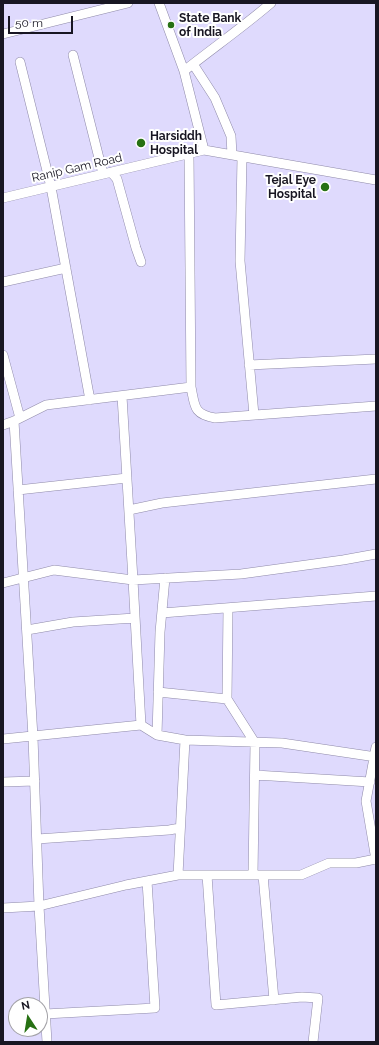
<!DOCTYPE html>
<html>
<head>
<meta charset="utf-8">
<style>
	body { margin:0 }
	#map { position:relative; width:379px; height:1045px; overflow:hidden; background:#dfdafd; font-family:Raleway,sans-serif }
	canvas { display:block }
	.frame { position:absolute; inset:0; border:4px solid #181622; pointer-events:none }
	.north { position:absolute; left:8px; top:997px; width:40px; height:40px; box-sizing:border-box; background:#fff; border:1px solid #a3a2a7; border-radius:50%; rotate:348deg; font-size:11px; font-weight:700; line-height:16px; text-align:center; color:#181622 }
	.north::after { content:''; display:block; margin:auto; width:14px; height:18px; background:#277113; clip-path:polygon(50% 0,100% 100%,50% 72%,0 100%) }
	.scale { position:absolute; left:8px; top:16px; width:65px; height:18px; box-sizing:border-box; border:2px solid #181622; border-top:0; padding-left:5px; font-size:12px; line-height:14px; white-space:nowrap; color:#181622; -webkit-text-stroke:3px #fff; paint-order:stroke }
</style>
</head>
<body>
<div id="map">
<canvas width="379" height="1045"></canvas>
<div class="frame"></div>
<div class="north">N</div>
<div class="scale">50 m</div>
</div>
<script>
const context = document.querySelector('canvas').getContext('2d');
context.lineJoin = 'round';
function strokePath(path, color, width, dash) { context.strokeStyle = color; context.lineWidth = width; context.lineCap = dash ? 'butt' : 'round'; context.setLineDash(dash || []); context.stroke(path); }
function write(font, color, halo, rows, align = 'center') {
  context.font = font + ' Raleway,sans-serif'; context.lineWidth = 4; context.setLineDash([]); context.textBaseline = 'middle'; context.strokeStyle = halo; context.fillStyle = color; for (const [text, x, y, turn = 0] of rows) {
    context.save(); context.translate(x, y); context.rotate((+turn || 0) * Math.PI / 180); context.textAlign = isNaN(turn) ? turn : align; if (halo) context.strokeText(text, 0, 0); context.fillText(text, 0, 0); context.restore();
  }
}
const minor = new Path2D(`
	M 159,3 L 184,71 L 204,150
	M 3,34 L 128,3
	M 73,55 L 103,174
	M 20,62 L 51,187 L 90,400
	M 193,64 L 215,98 L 231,136 L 232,155
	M 184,71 C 213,48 243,27 271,3
	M 189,154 L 191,387
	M 242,157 L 240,261 L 254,415
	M 111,172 L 117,179 L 136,248 L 141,262
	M 3,198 L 204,150 L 376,180
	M 3,282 L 66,268
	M 3,355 L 20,418
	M 249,365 L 376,359
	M 14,421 L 33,737 L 39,906 L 47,1042
	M 3,425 L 14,421 L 46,405 L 191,387 C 195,406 193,414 215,418 L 376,406
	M 18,490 L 127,478
	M 129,510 L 162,503 L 376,479
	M 165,578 L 160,632 L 157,735 L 185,740 L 178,875
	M 3,583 L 54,570 L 133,580 L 122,396
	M 162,613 L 376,596
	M 27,630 L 73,622 L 135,618
	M 158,692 L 227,699 L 228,608
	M 227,699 L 255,743 L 253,875
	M 141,725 L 157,735
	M 3,739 L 141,725 L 133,580 L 241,574 L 343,560 L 376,554
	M 185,740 L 282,743 L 376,757
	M 376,747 L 366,801 L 376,860
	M 255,775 L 370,782
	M 3,782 L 35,781
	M 37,839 L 169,830 L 180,828
	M 207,875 L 216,1005 L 302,997 L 318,998 L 313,1042
	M 263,875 L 274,1000
	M 3,908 L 39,906 L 126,885 L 178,875 L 301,875 L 329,863 L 356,863 L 376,859
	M 45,1014 L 155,1008 L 147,881`);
const markers = [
	[171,25,4,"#277113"],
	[141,143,5,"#277113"],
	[325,187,5,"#277113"]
];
const poiNames = [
	["State Bank",179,18],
	["of India",179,32],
	["Harsiddh",150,136],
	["Hospital",150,150],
	["Tejal Eye",316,180,"right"],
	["Hospital",316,194,"right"]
];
const streetNames = [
	["Ranip Gam Road",77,168,-13]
];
strokePath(minor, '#8f8aa9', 10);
strokePath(minor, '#fff', 9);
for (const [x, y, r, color] of markers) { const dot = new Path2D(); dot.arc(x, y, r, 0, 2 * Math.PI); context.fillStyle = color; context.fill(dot); strokePath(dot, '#fff', 1.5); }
write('bold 12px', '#181622', '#fff', poiNames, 'left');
write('12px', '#181622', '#fff', streetNames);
</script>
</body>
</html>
